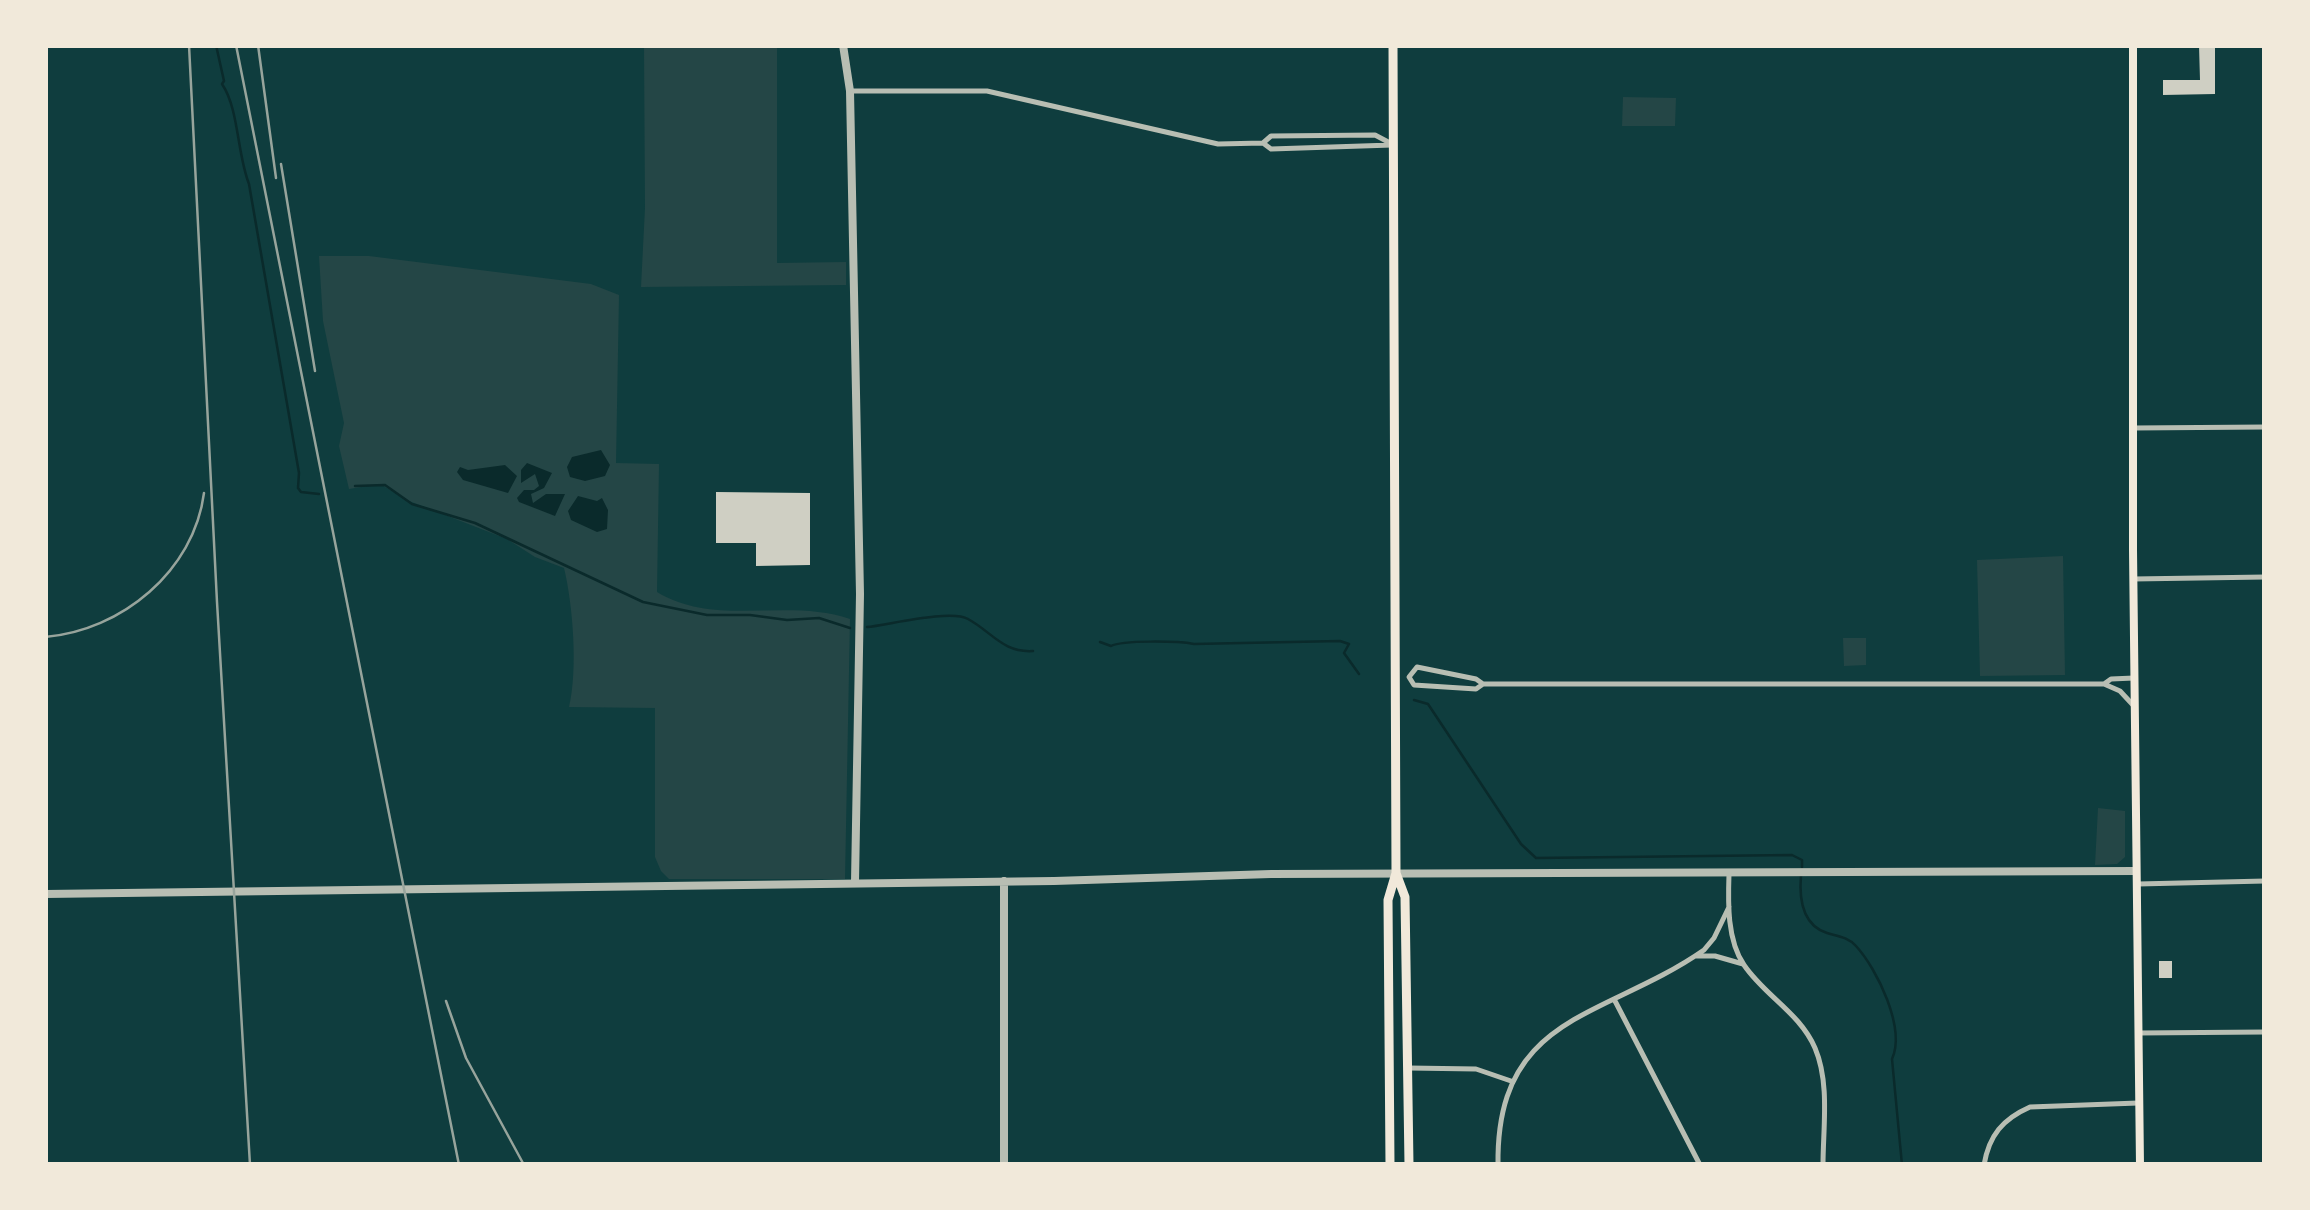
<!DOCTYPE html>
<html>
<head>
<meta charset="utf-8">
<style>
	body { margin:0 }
	#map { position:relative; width:2310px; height:1210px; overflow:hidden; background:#0f3d3e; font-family:"Exo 2",sans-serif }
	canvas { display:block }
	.frame { position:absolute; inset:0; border:48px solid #f1e9da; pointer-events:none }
</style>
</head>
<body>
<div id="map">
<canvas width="2310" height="1210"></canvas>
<div class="frame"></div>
</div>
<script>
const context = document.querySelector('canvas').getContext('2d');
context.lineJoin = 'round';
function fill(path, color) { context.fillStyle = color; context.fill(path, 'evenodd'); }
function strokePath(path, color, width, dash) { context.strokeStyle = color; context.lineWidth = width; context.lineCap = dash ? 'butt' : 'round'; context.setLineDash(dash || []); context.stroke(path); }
const green = new Path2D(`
	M 644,45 L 777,45 L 777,263 L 846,262 L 846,285 L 641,287 L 645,208 Z
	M 1623,97 L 1676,98 L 1675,126 L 1622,126 Z
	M 319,256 L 369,256 L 591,284 L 619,295 L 616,463 L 659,464 L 657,592 C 717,628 787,597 850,619 L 845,879 L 669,879 L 661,871 L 655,857 L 655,708 L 569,707 C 578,670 573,605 564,568 L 535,557 L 507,539 L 409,501 L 380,484 L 349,489 L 339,446 L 344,423 L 323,321 Z
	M 2063,556 L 2065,675 L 1980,676 L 1977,560 Z
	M 1843,638 L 1866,638 L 1866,665 L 1844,666 Z
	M 2098,808 L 2125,811 L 2125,857 L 2117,864 L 2095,865 Z`);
const water = new Path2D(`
	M 601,450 L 610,465 L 605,476 L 585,481 L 570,477 L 567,467 L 572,457 Z
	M 527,463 L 552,473 L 544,488 L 531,494 L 533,503 L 546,494 L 565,494 L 555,516 L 519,502 L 517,498 L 524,490 L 534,490 L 539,486 L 535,474 L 521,483 L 521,470 Z
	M 505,465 L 517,476 L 508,493 L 463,480 L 457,472 L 460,467 L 468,470 Z
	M 578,496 L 597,501 L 602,498 L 608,510 L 607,529 L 597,532 L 571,520 L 568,511 Z`);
const stream = new Path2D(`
	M 216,45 L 224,81 L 222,84 C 239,109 237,154 249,184 L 299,473 L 298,488 L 301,492 L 319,494
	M 355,486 L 385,485 L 412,504 L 475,523 L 643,602 L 707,615 L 750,615 L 787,620 L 819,618 L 850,628
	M 867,627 C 888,625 951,609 968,619 C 992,632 1003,653 1033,651
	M 1100,642 L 1111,646 C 1122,640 1178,641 1194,644 L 1340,641 L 1349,644 L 1344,653 L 1359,674
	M 1414,700 L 1428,704 L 1521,844 L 1536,858 L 1792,855 L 1802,860 L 1802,867
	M 1801,875 C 1799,898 1802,925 1827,933 C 1837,936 1848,937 1856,946 C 1877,969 1906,1028 1892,1059 L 1902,1165`);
const building = new Path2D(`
	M 2199,45 L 2215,45 L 2215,94 L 2163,95 L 2163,80 L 2200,80 Z
	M 716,492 L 810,493 L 810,565 L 756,566 L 756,543 L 716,543 Z
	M 2159,961 L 2172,961 L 2172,978 L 2159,978 Z`);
const minor = new Path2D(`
	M 850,91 L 987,91 L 1218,144 L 1263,143 L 1271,136 L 1375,135 L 1392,144
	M 1263,143 L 1271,149 L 1392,145
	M 2133,428 L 2265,427
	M 2133,579 L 2265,577
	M 1483,684 L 1476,679 L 1417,667 L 1409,677 L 1414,685 L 1476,689 L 1483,684 L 2104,684 L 2111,679 L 2134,678
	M 2104,684 L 2120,691 L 2133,705
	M 1729,874 C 1728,903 1727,940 1744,965 C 1765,996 1800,1013 1815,1048 C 1830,1083 1823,1128 1823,1165
	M 2138,884 L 2265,881
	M 1697,956 L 1715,956 L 1743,964
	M 1614,999 L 1700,1165
	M 2138,1033 L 2265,1032
	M 1409,1068 L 1476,1069 L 1511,1081
	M 1498,1165 C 1496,1013 1605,1019 1704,950 L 1714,938 L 1729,907
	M 1984,1165 C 1989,1135 2003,1119 2030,1107 L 2138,1103`);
const tertiary = new Path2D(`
	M 843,45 L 850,91 L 860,594 L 855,882
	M 1004,881 L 1004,1165
	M 45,894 L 1054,881 L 1271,874 L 2136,871`);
const secondary = new Path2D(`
	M 2133,45 L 2133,550 L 2140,1165`);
const primary = new Path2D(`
	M 1396,873 L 1405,897 L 1409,1165
	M 1390,1165 L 1388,900 L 1396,873 L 1393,45`);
const rail = new Path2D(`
	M 189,45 L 217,602 L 250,1165
	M 236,45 L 459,1165
	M 258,45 L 276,178
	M 281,164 L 315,371
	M 45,637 C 121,631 194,571 204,493
	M 446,1001 L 466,1058 L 524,1165`);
fill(green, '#244646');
fill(water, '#0a2a2b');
strokePath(stream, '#0a2a2b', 2.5);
fill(building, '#cfcfc3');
strokePath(minor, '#b8beb3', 5);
strokePath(tertiary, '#b8beb3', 8);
strokePath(secondary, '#f1e9da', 8);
strokePath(primary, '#f1e9da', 9);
strokePath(rail, '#97a49c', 2.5);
</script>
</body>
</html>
